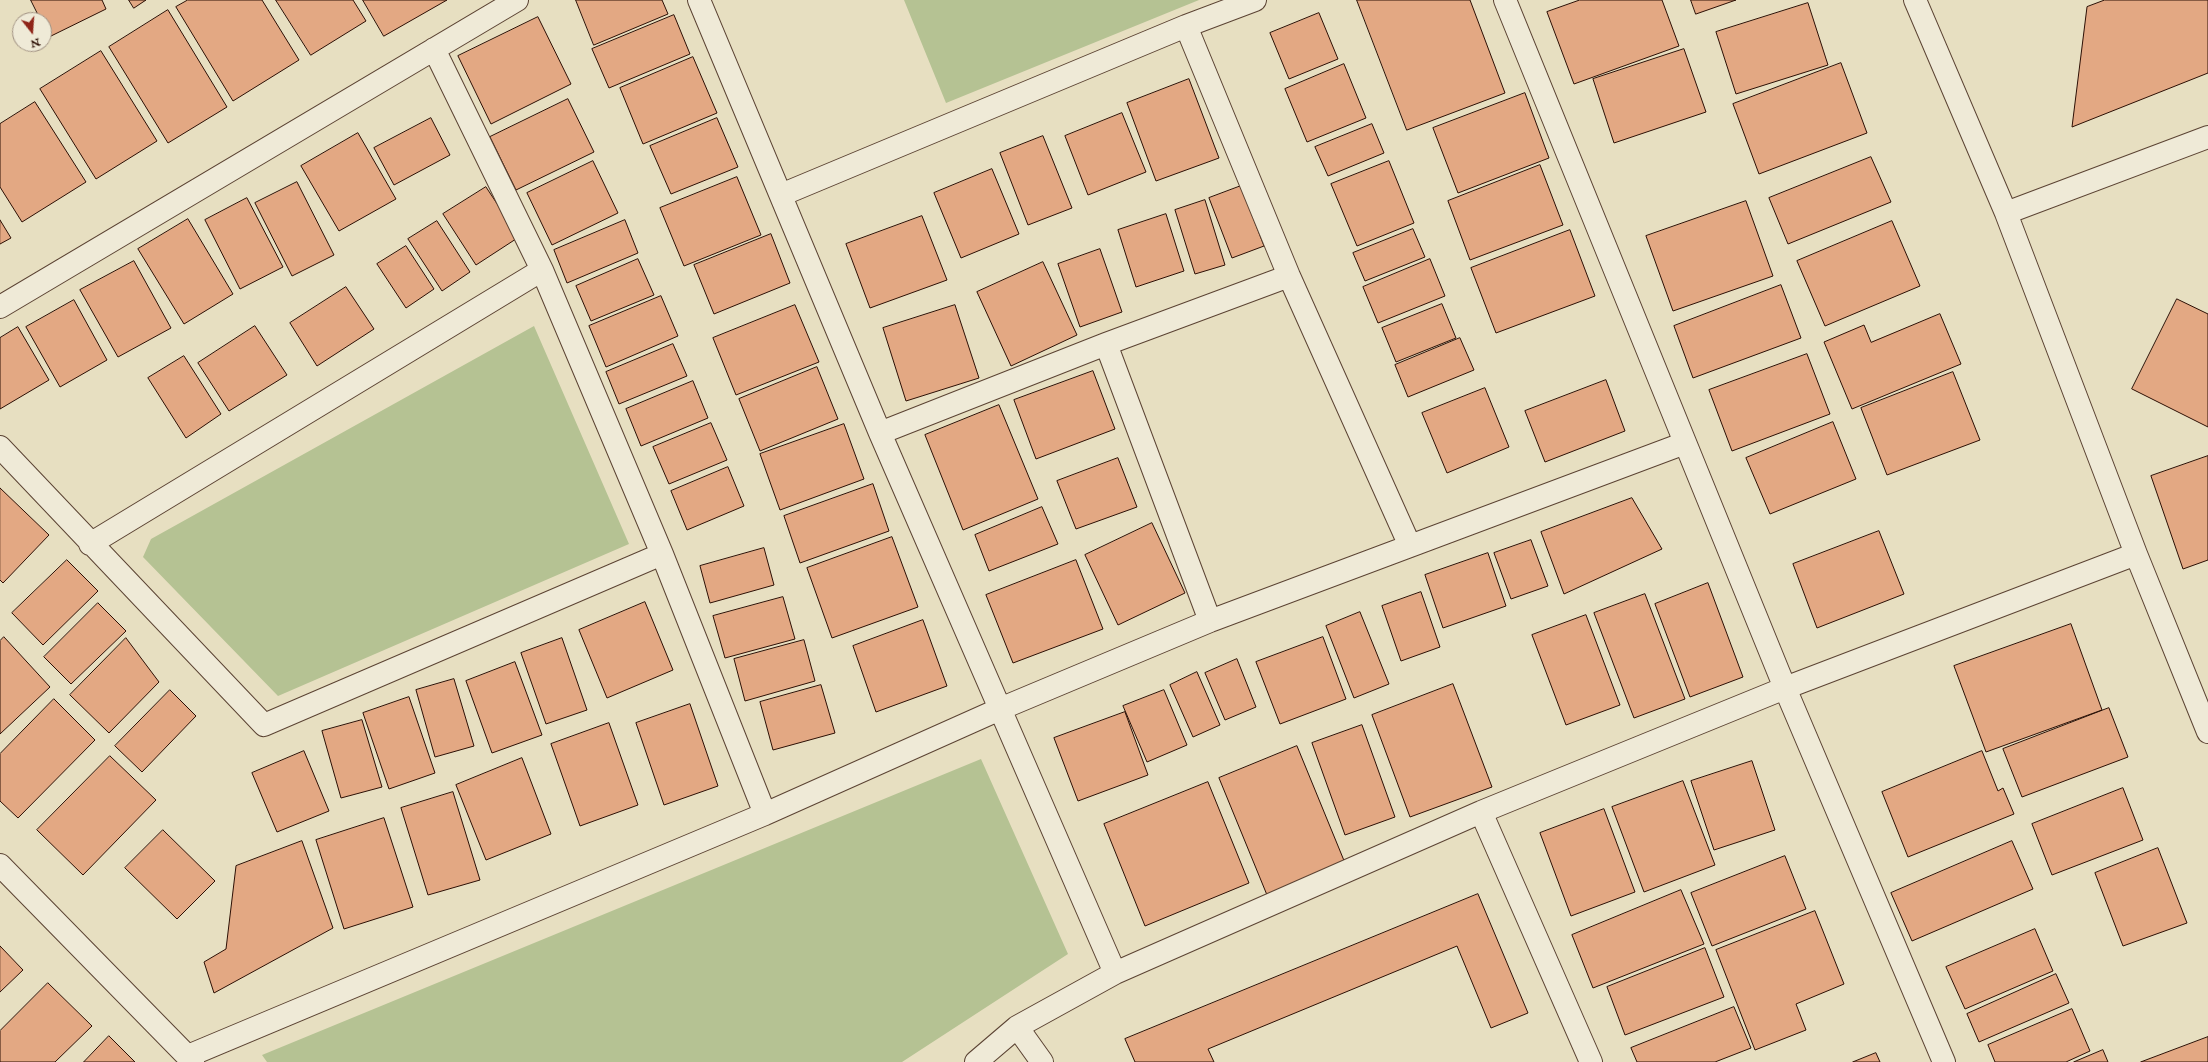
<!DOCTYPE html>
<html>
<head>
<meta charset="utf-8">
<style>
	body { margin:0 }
	#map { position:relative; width:2208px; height:1062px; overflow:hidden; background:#e7dfc1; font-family:"IM FELL English",serif }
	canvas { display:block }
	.north { position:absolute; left:12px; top:12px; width:40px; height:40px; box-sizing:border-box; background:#efead7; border:1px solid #a19283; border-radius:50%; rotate:163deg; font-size:11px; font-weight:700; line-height:16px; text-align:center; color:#2c0f04 }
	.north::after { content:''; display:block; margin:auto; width:14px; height:18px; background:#8f2418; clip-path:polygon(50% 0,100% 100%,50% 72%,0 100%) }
</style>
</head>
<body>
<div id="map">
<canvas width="2208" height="1062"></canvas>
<div class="north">N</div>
</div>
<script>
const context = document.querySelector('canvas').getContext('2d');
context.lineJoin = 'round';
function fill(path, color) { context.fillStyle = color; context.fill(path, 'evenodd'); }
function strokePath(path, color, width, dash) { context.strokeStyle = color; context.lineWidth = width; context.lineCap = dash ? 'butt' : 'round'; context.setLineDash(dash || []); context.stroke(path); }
const green = new Path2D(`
	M 904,0 L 1199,0 L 946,103 Z
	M 534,326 L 629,544 L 278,696 L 143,557 L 151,539 Z
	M 981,759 L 1068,954 L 902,1062 L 267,1062 L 262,1055 Z`);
const building = new Path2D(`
	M 31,0 L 102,0 L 106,9 L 49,37 L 44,26 L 44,20 L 41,20 Z
	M 129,0 L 146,0 L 134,8 Z
	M 188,0 L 262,0 L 299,60 L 233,101 L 176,7 Z
	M 276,0 L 353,0 L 366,21 L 311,55 Z
	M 363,0 L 447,0 L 384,36 Z
	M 576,0 L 662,0 L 668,14 L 594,45 Z
	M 1357,0 L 1470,0 L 1505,93 L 1407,130 Z
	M 1580,0 L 1662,0 L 1679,46 L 1574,84 L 1547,12 Z
	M 1691,0 L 1736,0 L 1696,14 Z
	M 2105,0 L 2208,0 L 2208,73 L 2072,127 L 2087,7 Z
	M 1808,3 L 1828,65 L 1736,94 L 1716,32 Z
	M 168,10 L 227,107 L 168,143 L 109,47 Z
	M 1319,13 L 1338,59 L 1289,79 L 1270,33 Z
	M 674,15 L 690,54 L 609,88 L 592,49 Z
	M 538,17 L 571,84 L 491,124 L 458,56 Z
	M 1684,49 L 1706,112 L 1614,143 L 1593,79 Z
	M 101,51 L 157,141 L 96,179 L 40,89 Z
	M 693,57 L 717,113 L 643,144 L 620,88 Z
	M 1841,63 L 1867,133 L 1759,174 L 1733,104 Z
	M 1344,64 L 1366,118 L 1307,142 L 1285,89 Z
	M 1189,79 L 1219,158 L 1156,181 L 1127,103 Z
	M 1525,93 L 1549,158 L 1458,193 L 1433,128 Z
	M 568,99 L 594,152 L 516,190 L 490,137 Z
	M 35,102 L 86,182 L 22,222 L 0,187 L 0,124 Z
	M 1122,113 L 1146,172 L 1088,195 L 1065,136 Z
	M 431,118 L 450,155 L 394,185 L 374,148 Z
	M 717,118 L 738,167 L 671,194 L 650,146 Z
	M 1372,124 L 1384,153 L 1328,176 L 1315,147 Z
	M 358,133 L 396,199 L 339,231 L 301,166 Z
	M 1043,136 L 1072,208 L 1028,225 L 1000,153 Z
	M 1871,157 L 1891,202 L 1788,244 L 1769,198 Z
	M 593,161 L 618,213 L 552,245 L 527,193 Z
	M 1389,161 L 1414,223 L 1357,246 L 1331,184 Z
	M 1540,165 L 1563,225 L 1470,260 L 1448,201 Z
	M 992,169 L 1019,234 L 961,258 L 934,193 Z
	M 737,177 L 761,235 L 684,266 L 660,208 Z
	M 297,182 L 334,255 L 292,276 L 255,203 Z
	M 1241,186 L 1264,246 L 1232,258 L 1209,198 Z
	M 486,187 L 519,237 L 476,265 L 443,214 Z
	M 247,198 L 283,267 L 240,289 L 205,220 Z
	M 1205,200 L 1225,265 L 1195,274 L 1175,210 Z
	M 1746,201 L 1773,276 L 1673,311 L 1646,236 Z
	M 1166,214 L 1184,271 L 1136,287 L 1118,230 Z
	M 922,216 L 947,280 L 870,308 L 846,244 Z
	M 188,219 L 233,294 L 184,324 L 138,249 Z
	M 0,220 L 11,238 L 0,244 Z
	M 625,220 L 638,253 L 567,283 L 554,250 Z
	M 437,221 L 470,272 L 442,291 L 408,239 Z
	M 1892,221 L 1920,286 L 1825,326 L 1797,261 Z
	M 1413,229 L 1425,257 L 1365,281 L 1353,253 Z
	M 1570,230 L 1595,296 L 1496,333 L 1471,268 Z
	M 771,234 L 790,283 L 714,314 L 694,265 Z
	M 406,246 L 434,289 L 406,308 L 377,264 Z
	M 1100,249 L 1122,312 L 1080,327 L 1058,264 Z
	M 638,259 L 654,295 L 591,321 L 576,286 Z
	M 1430,259 L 1445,296 L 1378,323 L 1363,287 Z
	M 134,261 L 171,328 L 118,357 L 80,290 Z
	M 1043,262 L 1077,335 L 1011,366 L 977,292 Z
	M 1781,285 L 1801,338 L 1693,378 L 1674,326 Z
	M 346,287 L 374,329 L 317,366 L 290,323 Z
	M 661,296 L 678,336 L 606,367 L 589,326 Z
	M 2177,299 L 2208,314 L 2208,427 L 2132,389 Z
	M 74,300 L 107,360 L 60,387 L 26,327 Z
	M 1442,304 L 1456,338 L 1396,362 L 1382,328 Z
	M 795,305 L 819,362 L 736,395 L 713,338 Z
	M 955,305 L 979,378 L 906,401 L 883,328 Z
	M 1940,314 L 1961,364 L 1852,409 L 1824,342 L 1864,325 L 1871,342 Z
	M 255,326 L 287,375 L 229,411 L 198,363 Z
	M 18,327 L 49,380 L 0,409 L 0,338 Z
	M 1460,338 L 1474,370 L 1408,397 L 1395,365 Z
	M 673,344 L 687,376 L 619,404 L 606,372 Z
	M 1807,354 L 1830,414 L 1732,451 L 1709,390 Z
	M 184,356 L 221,414 L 186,438 L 148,378 Z
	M 817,367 L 838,419 L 760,451 L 739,399 Z
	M 1093,371 L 1115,429 L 1036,459 L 1014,400 Z
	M 1953,372 L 1980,440 L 1887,475 L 1861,408 Z
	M 1606,380 L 1625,431 L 1545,462 L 1525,411 Z
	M 693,381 L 708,418 L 641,446 L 626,409 Z
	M 1485,388 L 1509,447 L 1447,473 L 1422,413 Z
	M 999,405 L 1038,499 L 963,530 L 925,435 Z
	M 1833,422 L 1856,479 L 1770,514 L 1746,458 Z
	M 711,423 L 727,460 L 669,484 L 653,447 Z
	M 844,424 L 864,479 L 780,510 L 760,454 Z
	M 2208,456 L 2208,560 L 2183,569 L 2151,476 Z
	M 1118,458 L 1137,507 L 1076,529 L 1057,481 Z
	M 728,467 L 744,506 L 687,530 L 671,491 Z
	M 873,484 L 889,531 L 800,563 L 784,516 Z
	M 0,488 L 49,535 L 3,583 L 0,580 Z
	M 1632,498 L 1662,549 L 1564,594 L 1541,532 Z
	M 1042,507 L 1058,544 L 989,571 L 975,535 Z
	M 1152,523 L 1185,593 L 1118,625 L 1085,555 Z
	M 1879,531 L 1904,594 L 1817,628 L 1793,564 Z
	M 892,537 L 918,607 L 832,638 L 807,568 Z
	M 1531,540 L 1548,586 L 1511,599 L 1494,553 Z
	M 764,548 L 774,585 L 710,603 L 700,566 Z
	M 1488,553 L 1506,606 L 1443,628 L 1425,575 Z
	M 67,560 L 98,591 L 43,645 L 12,613 Z
	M 1076,560 L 1103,629 L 1013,663 L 986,595 Z
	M 1708,583 L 1743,677 L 1690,697 L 1655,604 Z
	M 1421,592 L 1440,647 L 1401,661 L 1382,606 Z
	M 1645,594 L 1685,699 L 1634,718 L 1594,613 Z
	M 783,597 L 795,639 L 725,658 L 713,616 Z
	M 645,602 L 673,670 L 607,698 L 579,630 Z
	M 98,603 L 126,631 L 71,684 L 44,657 Z
	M 1360,612 L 1389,684 L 1354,698 L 1326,626 Z
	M 1586,615 L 1620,705 L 1566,725 L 1532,635 Z
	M 923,620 L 947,686 L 876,712 L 853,646 Z
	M 2071,624 L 2102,710 L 1986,752 L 1954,666 Z
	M 4,637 L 50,687 L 0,734 L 0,641 Z
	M 1323,637 L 1346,699 L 1280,724 L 1256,662 Z
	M 126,638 L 159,682 L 109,733 L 70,695 Z
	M 562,638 L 587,710 L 546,724 L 521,653 Z
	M 804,640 L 815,681 L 745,701 L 734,659 Z
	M 1237,659 L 1256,707 L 1225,720 L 1205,673 Z
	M 515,662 L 542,735 L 492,753 L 466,681 Z
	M 1197,672 L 1220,725 L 1193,737 L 1170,685 Z
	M 454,679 L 474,746 L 435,757 L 416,690 Z
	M 1453,684 L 1492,787 L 1410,817 L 1372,715 Z
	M 821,685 L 835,733 L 773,750 L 760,702 Z
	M 170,690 L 196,716 L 142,772 L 115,746 Z
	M 1164,690 L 1187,745 L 1147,762 L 1123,706 Z
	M 409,697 L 435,773 L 389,789 L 363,713 Z
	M 54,699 L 95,740 L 18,818 L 0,801 L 0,754 Z
	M 690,704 L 718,786 L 664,805 L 636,723 Z
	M 2109,708 L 2128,757 L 2022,797 L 2003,749 Z
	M 1125,712 L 1148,775 L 1078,801 L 1054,738 Z
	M 362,720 L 382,787 L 341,798 L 322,731 Z
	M 609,723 L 638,805 L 580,826 L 551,744 Z
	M 1362,725 L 1395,817 L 1345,835 L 1312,743 Z
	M 1297,746 L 1345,863 L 1267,895 L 1219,778 Z
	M 304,751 L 329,811 L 277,832 L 252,773 Z
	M 1982,751 L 1998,791 L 2003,788 L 2014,814 L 1908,857 L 1882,792 Z
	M 110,756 L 156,800 L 83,875 L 37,830 Z
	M 522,758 L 551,834 L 486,860 L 456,785 Z
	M 1752,761 L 1775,830 L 1714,850 L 1691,781 Z
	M 1683,781 L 1715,865 L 1644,892 L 1612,807 Z
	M 1208,782 L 1249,883 L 1145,926 L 1104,824 Z
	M 2123,788 L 2143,840 L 2052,875 L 2032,824 Z
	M 453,792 L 480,880 L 428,895 L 401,808 Z
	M 1604,809 L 1635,892 L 1571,916 L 1540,833 Z
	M 384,818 L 413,907 L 344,929 L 316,840 Z
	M 163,830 L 215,881 L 177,919 L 125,868 Z
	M 302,841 L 333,928 L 214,993 L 204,962 L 226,949 L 236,866 Z
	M 2012,841 L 2033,889 L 1912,941 L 1891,893 Z
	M 2158,848 L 2187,923 L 2123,946 L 2095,873 Z
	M 1785,856 L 1806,909 L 1712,946 L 1691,893 Z
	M 1681,890 L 1704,944 L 1593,988 L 1572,935 Z
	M 1478,894 L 1528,1013 L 1491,1028 L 1457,946 L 1208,1049 L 1214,1062 L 1135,1062 L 1125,1039 Z
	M 1815,911 L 1844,984 L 1796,1004 L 1806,1030 L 1755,1050 L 1716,950 Z
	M 2035,929 L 2053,971 L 1965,1009 L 1946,967 Z
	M 0,946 L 23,970 L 0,992 Z
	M 1705,948 L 1724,997 L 1625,1035 L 1607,987 Z
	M 2056,974 L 2069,1003 L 1979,1042 L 1967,1014 Z
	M 48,983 L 92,1026 L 55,1062 L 0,1062 L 0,1031 Z
	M 1734,1007 L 1751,1048 L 1715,1062 L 1637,1062 L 1631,1048 Z
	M 2072,1009 L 2090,1051 L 2066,1062 L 1995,1062 L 1988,1045 Z
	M 109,1036 L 135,1062 L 84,1062 Z
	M 2208,1037 L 2208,1062 L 2141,1062 Z
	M 2103,1050 L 2108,1062 L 2074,1062 Z
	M 1876,1053 L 1880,1062 L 1853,1062 Z`);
const minor = new Path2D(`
	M 699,0 L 880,433 L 1115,973
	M 1505,0 L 1785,688 L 1944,1062
	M 1915,0 L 2006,213 L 2136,554 L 2208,732
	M 1186,26 L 1289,276 L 1410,546
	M 434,49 L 542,270 L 662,554 L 765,814
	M 781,195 L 1186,26 L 1255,0
	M 2006,213 L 2208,137
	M 0,307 L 517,0
	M 1106,344 L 1210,621
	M 880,433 L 1106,344 L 1289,276
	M 0,447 L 264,725 L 662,554
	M 90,544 L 542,270
	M 1481,812 L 1591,1062
	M 0,865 L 193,1062
	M 1017,1027 L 1042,1062
	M 188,1056 L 765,814 L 1000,709 L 1210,621 L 1685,443
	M 976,1062 L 1017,1027 L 1115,973 L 1481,812 L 1785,688 L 2136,554`);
fill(green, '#b5c293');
fill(building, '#e3a883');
strokePath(building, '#2c0f04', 1);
strokePath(minor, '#5b4333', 24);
strokePath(minor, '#efead7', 22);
</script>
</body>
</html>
